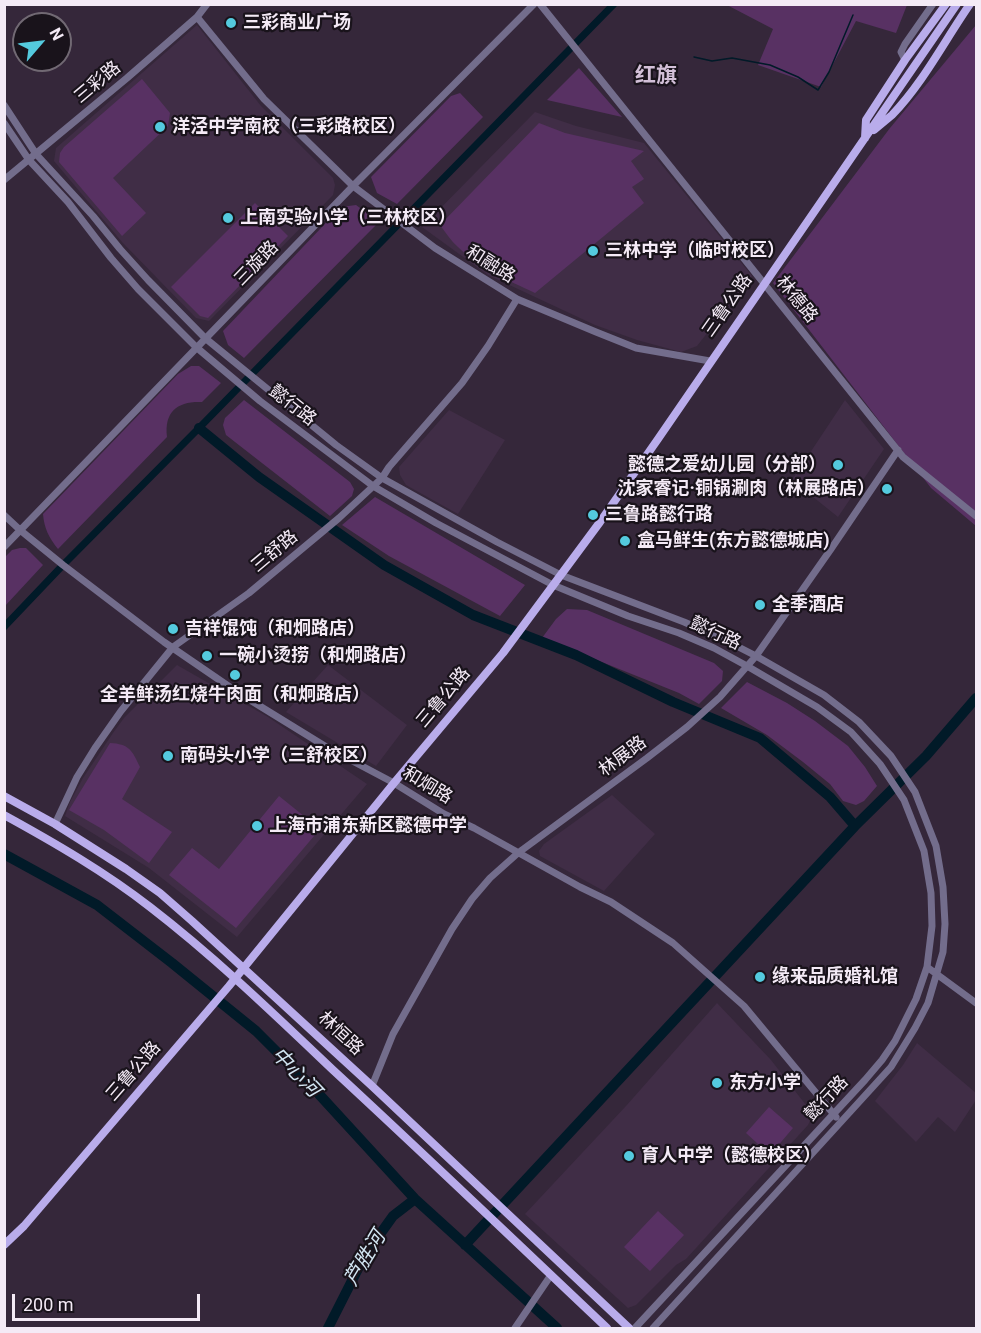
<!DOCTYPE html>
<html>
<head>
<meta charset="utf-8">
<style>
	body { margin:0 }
	#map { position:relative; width:981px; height:1333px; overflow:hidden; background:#35273a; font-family:Roboto,sans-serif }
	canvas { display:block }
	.frame { position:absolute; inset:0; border:6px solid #f4eaf6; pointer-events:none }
	.north { position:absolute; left:12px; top:12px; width:60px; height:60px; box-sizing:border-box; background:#19131b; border:2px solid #716973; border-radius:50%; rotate:62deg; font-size:16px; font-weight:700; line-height:24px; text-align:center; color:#f4eaf6 }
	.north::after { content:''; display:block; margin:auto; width:21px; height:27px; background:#54cade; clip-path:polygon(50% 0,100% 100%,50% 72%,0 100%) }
	.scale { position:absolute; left:12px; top:1294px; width:188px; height:27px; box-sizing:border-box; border:3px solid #f4eaf6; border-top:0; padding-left:8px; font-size:18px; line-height:21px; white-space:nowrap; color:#f4eaf6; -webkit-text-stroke:4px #19131b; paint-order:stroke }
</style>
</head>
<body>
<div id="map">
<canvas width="981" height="1333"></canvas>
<div class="frame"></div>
<div class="north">N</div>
<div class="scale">200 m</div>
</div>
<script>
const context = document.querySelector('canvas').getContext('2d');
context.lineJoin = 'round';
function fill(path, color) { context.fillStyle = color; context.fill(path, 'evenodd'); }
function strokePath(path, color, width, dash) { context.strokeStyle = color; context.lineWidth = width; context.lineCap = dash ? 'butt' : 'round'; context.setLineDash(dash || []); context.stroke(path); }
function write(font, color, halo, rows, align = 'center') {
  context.font = font + ' Roboto,"Noto Sans SC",sans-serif'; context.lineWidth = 4.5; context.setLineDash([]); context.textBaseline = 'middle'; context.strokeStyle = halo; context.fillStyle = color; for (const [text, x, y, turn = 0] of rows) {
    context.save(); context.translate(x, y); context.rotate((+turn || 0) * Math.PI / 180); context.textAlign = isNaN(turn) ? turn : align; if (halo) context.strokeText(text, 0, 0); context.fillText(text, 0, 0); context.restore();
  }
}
const built = new Path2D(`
	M 197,25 L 261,106 L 333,178 L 335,185 L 333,195 L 209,321 L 196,318 L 122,242 L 54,161 L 56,148 Z
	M 535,112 L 576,126 L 644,143 L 752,276 L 697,346 L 681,352 L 637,340 L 595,325 L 488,275 L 422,227 Z
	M 845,400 L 884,449 L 838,517 L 792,480 Z
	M 449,410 L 505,440 L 458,514 L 406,485 L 400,475 L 399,467 Z
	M 177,665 L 268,717 L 367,784 L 237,937 L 149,868 L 65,816 L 70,802 L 83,778 L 113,733 L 124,718 Z
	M 328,665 L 407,725 L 376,766 L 286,712 Z
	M 612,795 L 655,834 L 604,891 L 540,856 L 539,851 L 544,844 Z
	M 717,1003 L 771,1060 L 809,1109 L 812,1117 L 808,1125 L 686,1259 L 676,1265 L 636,1305 L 628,1308 L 525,1214 L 626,1106 Z
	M 917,1043 L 976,1093 L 976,1100 L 955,1132 L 938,1117 L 916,1142 L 875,1101 L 903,1065 Z`);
const green = new Path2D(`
	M 727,5 L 907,5 L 896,33 L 856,21 L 821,87 L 758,65 L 773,29 Z
	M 976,25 L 976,526 L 931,488 L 773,283 L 890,128 Z
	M 579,68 L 622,117 L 547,100 Z
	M 142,79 L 170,113 L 168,126 L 113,178 L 146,213 L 122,236 L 59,162 L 60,153 L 64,147 Z
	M 460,93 L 483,117 L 397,204 L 377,193 L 371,177 L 451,96 Z
	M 539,123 L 565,133 L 644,151 L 631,161 L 644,179 L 632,187 L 644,203 L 535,293 C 508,280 480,269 458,247 C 451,241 446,233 440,225 Z
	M 255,203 L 288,236 L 208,318 L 200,316 L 171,287 Z
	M 356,205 L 379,222 L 244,358 L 228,345 L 223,331 L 341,207 Z
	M 191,366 L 199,366 L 221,383 L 202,402 C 178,401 164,411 167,437 L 58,549 C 49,538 44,528 43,514 L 178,374 Z
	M 244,400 L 350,482 L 354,489 L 352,496 L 330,516 L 226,435 L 223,425 L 225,418 Z
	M 375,497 L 525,585 L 500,616 L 389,556 L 342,525 Z
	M 20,548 L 26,548 L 43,565 L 5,606 L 5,557 L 12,550 Z
	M 567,609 L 587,610 L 714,663 L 723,671 L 722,681 L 699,704 L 679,693 L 542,638 L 556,619 Z
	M 747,682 L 787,703 L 815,721 L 848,746 L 865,767 L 877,786 L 864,801 L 856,805 L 843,801 L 830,784 L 803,762 L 767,735 L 721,708 Z
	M 110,743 C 129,744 132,750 140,767 L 122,799 L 172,832 L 149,863 L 104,830 L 69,810 Z
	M 279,796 L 320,829 L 236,928 L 169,875 L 192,848 L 219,869 Z
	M 769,1107 L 793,1128 L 770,1155 L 746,1133 Z
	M 658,1211 L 684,1235 L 650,1271 L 624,1247 Z`);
const stream = new Path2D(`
	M 694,57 L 712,61 L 732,58 L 770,65 L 798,77 L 818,90 L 829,72 L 853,15`);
const canal = new Path2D(`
	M 4,627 L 63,565 L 199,428 L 614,4`);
const river = new Path2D(`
	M 199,428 L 259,477 L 384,565 L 473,615 L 576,655 L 673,702 L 760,738 L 830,797 L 855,826
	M 4,854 L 97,905 L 172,963 L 256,1031 L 316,1091 L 415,1199 L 557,1328
	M 465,1245 L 855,826 L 926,756 L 976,698
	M 328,1328 L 365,1255 L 393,1216 L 415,1199`);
const minor = new Path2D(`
	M 540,4 L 903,457 L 976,516
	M 197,17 L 264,99 L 353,186 L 435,248 L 517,299 L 596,332 L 636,348 L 710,361
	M 905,60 L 901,52 L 905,44 L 933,4
	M 4,105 L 36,154 L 93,216 L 120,249 L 148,280 L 205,338 L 336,445 L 382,478 L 497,542 L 561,575 L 684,622 L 721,638 L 756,656 L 824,695 L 859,722 L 891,756 L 915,792 L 936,846 L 943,887 L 945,924 L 943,952 L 928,1003 L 915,1028 L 891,1067 L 653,1328
	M 4,123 L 29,160 L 68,202 L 111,258 L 138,289 L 196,347 L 260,401 L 373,486 L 436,523 L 553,585 L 628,616 L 679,633 L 714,648 L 747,666 L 817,707 L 851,732 L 880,764 L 904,800 L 924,851 L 931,893 L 932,926 L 927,967 L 916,999 L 895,1041 L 882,1060 L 865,1080 L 635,1328
	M 4,180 L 127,78 L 197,17 L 207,4
	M 4,515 L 20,530 L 63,565 L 164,642 L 237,692 L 328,748 L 394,783 L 444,814 L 474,828 L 580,887 L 611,902 L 673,943 L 744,1006 L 836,1117
	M 4,547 L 353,186 L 534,4
	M 55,824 L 77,777 L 95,748 L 121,711 L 173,647 L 249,593 L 339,518 L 382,478 L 389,467 L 462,383 L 488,346 L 517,299
	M 927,967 L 976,1003
	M 372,1086 L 393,1034 L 452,929 L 472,899 L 490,878 L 518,853 L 647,758 L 687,727 L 720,697 L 756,656 L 831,549 L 898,450
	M 515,1328 L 551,1275`);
const major = new Path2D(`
	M 874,130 C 880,125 886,120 892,115 C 923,83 945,40 970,4
	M 865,138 L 866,120 L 905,60 L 946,4
	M 4,796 L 55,824 L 126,869 L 160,893 L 192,921 L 372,1086 L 629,1328
	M 4,815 C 55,843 105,872 150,907 C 215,957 274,1014 333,1070 C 425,1155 516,1242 607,1328
	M 4,1245 L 24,1226 L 229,986 L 394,783 L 503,653 L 600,522 L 658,439 L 957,4`);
const markers = [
	[231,23,6,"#54cade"],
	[160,127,6,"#54cade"],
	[228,218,6,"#54cade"],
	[593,251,6,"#54cade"],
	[838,465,6,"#54cade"],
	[887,489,6,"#54cade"],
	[593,515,6,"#54cade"],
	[625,541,6,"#54cade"],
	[760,605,6,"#54cade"],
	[173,629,6,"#54cade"],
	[207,656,6,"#54cade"],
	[235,675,6,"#54cade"],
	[168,756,6,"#54cade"],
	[257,826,6,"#54cade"],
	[760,977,6,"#54cade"],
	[717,1083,6,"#54cade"],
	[629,1156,6,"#54cade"]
];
const poiNames = [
	["三彩商业广场",243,23],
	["洋泾中学南校（三彩路校区）",172,127],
	["上南实验小学（三林校区）",240,218],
	["三林中学（临时校区）",605,251],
	["懿德之爱幼儿园（分部）",826,465,"right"],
	["沈家睿记·铜锅涮肉（林展路店）",875,489,"right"],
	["三鲁路懿行路",605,515],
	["盒马鲜生(东方懿德城店)",637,541],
	["全季酒店",772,605],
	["吉祥馄饨（和炯路店）",185,629],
	["一碗小烫捞（和炯路店）",219,656],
	["全羊鲜汤红烧牛肉面（和炯路店）",235,695,"center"],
	["南码头小学（三舒校区）",180,756],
	["上海市浦东新区懿德中学",269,826],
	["缘来品质婚礼馆",772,977],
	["东方小学",729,1083],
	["育人中学（懿德校区）",641,1156]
];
const streetNames = [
	["三彩路",98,83,-40],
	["三旋路",257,264,-46],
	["和融路",490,265,32],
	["林德路",796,300,51],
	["三鲁公路",728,306,-55],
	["懿行路",292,406,38],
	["三舒路",275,552,-40],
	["懿行路",715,634,25],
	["三鲁公路",444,698,-50],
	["林展路",623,757,-37],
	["和炯路",427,786,31],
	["林恒路",340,1034,43],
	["三鲁公路",134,1072,-49],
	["懿行路",827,1099,-47]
];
const waterNames = [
	["中心河",295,1073,46],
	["芦胜河",366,1259,-59]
];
const quarterNames = [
	["红旗",656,77]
];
fill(built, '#402d46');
fill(green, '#583163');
strokePath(stream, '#011a28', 1.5);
strokePath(canal, '#011a28', 7);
strokePath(river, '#011a28', 10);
strokePath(minor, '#736d8c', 7);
strokePath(major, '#b9aceb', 8);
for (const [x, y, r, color] of markers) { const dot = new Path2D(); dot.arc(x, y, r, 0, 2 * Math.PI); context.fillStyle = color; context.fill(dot); strokePath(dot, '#19131b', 2); }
write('bold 18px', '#f4eaf6', '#19131b', poiNames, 'left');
write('18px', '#f4eaf6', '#19131b', streetNames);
write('italic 20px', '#d3e6f3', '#19131b', waterNames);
write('bold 21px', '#d3c0d8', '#19131b', quarterNames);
</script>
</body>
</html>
